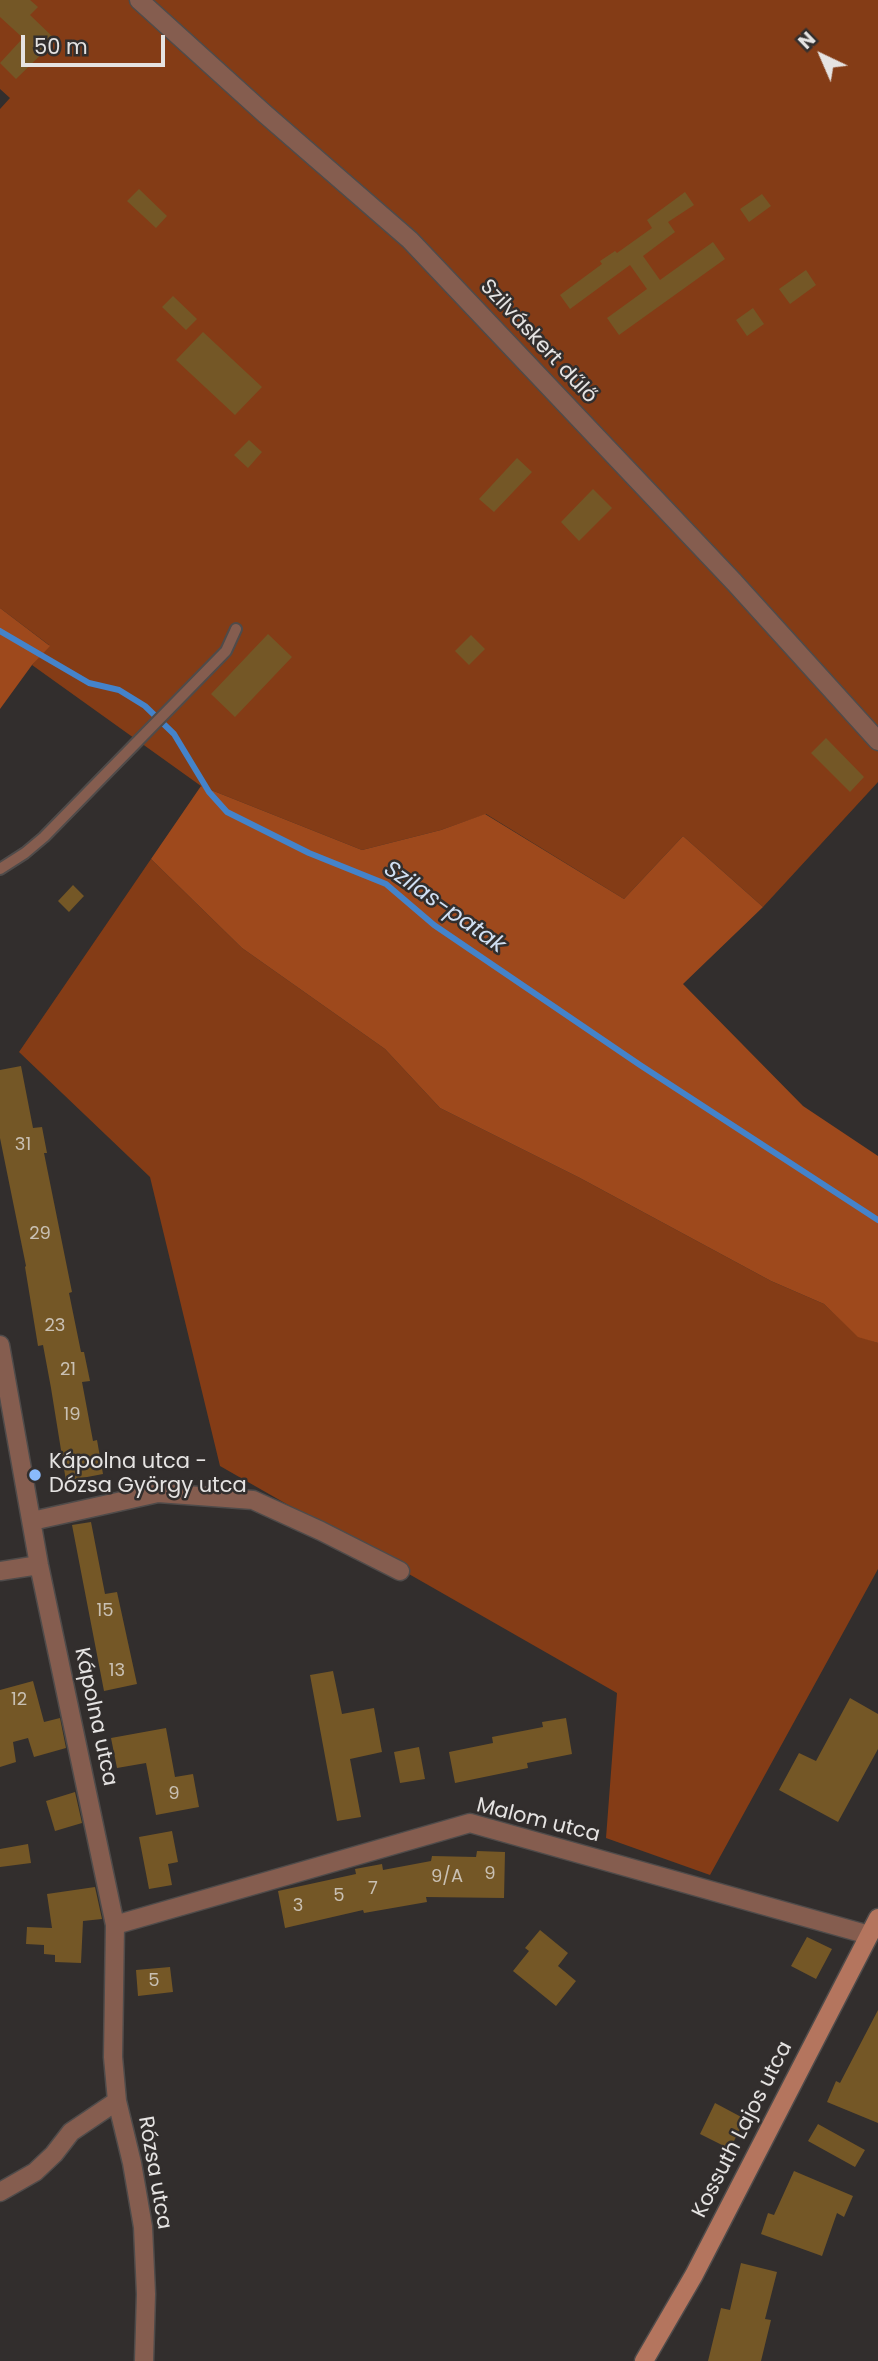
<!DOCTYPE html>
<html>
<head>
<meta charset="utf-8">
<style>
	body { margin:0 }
	#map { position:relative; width:878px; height:2361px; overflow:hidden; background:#322e2d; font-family:Poppins,sans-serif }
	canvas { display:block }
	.north { position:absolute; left:787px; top:21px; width:70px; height:70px; -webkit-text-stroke:5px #322e2d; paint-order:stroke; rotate:316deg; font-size:19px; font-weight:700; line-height:28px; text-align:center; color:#e5e3e2 }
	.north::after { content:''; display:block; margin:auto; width:24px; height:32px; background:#e5e3e2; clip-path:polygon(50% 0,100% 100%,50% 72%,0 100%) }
	.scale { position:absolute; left:21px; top:35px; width:144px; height:32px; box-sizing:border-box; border:4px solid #e5e3e2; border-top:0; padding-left:9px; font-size:21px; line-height:24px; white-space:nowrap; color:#e5e3e2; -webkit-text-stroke:5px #322e2d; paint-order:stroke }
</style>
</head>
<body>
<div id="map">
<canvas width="878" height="2361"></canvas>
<div class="north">N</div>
<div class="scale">50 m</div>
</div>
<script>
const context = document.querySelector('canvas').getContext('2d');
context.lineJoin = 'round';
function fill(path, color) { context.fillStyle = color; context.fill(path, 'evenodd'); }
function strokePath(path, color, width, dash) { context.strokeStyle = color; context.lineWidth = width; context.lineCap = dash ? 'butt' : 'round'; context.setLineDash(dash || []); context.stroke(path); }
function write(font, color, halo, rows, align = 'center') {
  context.font = font + ' Poppins,sans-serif'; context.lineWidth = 5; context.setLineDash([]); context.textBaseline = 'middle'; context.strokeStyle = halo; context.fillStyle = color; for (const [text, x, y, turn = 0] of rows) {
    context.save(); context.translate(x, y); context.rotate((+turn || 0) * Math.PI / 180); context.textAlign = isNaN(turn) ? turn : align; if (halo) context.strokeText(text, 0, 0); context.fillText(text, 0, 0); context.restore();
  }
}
const green = new Path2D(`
	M 0,0 L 878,0 L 878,782 L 763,907 L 683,836 L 624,899 L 486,814 L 441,830 L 362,850 L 201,786 L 32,665 L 49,645 L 0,608 L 0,109 L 10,98 L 0,89 Z
	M 151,859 L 242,948 L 385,1049 L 440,1108 L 580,1178 L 771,1281 L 824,1304 L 858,1336 L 878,1343 L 878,1569 L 710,1875 L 606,1838 L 617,1693 L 220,1466 L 150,1177 L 19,1052 Z`);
const forest = new Path2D(`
	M 0,608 L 50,646 L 32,665 L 0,709 Z
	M 201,786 L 362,850 L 441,830 L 485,814 L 624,899 L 683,836 L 763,907 L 683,984 L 803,1106 L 878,1156 L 878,1343 L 858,1337 L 824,1304 L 771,1281 L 580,1178 L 440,1108 L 385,1049 L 242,948 L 151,859 Z`);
const stream = new Path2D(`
	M 0,631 L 89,683 L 119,690 L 145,706 L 174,734 L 209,792 L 227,812 L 309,853 L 386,884 L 434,925 L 640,1065 L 878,1220`);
const building = new Path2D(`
	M 0,0 L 30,0 L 38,7 L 30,15 L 56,40 L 16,79 L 0,63 L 23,38 L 0,17 Z
	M 139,189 L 167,216 L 156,228 L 127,201 Z
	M 685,192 L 694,205 L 668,222 L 675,232 L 643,256 L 660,280 L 713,242 L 725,259 L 619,335 L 607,318 L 647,289 L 630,265 L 570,309 L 560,295 L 602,264 L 600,261 L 615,251 L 617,253 L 652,228 L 647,220 Z
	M 762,194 L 771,206 L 749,222 L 740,209 Z
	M 806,270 L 816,285 L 790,304 L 779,289 Z
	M 173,296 L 197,319 L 186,330 L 162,307 Z
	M 753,308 L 764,324 L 747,336 L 736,320 Z
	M 203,332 L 262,387 L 235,415 L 176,360 Z
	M 249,440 L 262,452 L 248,468 L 234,455 Z
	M 517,458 L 532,472 L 494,512 L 479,499 Z
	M 593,489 L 612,508 L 579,541 L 561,522 Z
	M 268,634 L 292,657 L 235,717 L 211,694 Z
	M 471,635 L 485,649 L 469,665 L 455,651 Z
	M 826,738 L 864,777 L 850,792 L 811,753 Z
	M 73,885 L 84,896 L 69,912 L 58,901 Z
	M 21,1066 L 33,1128 L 42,1127 L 47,1153 L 44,1153 L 72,1292 L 69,1293 L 81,1352 L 84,1352 L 90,1381 L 82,1382 L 93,1441 L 97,1440 L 103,1474 L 66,1481 L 51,1388 L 43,1345 L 38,1346 L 25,1267 L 26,1266 L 0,1138 L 0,1070 Z
	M 91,1522 L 105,1594 L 117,1592 L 137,1684 L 104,1691 L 72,1525 Z
	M 333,1671 L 342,1714 L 374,1708 L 382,1752 L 350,1759 L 361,1817 L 337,1821 L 310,1675 Z
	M 33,1681 L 44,1722 L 60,1718 L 66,1748 L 34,1757 L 28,1738 L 13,1742 L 16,1762 L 0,1767 L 0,1690 Z
	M 850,1698 L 878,1714 L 878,1749 L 838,1822 L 779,1790 L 799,1753 L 816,1761 Z
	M 566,1718 L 572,1754 L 527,1763 L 528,1768 L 455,1783 L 449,1752 L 493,1743 L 492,1737 L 543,1727 L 542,1722 Z
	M 166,1728 L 175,1777 L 193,1774 L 199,1807 L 156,1815 L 146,1763 L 117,1768 L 111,1738 Z
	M 419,1747 L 425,1779 L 400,1783 L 394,1752 Z
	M 75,1792 L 82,1823 L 55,1831 L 46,1801 Z
	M 172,1831 L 178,1862 L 168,1864 L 172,1885 L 149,1889 L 139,1837 Z
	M 28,1844 L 31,1863 L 0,1867 L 0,1849 Z
	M 477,1851 L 505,1852 L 504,1898 L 426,1897 L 427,1902 L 364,1913 L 363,1910 L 285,1928 L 278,1891 L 356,1874 L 355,1869 L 382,1864 L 383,1870 L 431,1861 L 432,1856 L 476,1857 Z
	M 95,1887 L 102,1919 L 83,1921 L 81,1963 L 55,1962 L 55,1955 L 44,1954 L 44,1945 L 26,1944 L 27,1927 L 52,1928 L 47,1894 Z
	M 540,1930 L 568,1953 L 558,1966 L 576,1981 L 556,2006 L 513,1971 L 529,1951 L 525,1948 Z
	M 807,1937 L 832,1949 L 816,1979 L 791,1966 Z
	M 170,1967 L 173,1992 L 138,1996 L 136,1970 Z
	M 878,2010 L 878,2123 L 827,2102 L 836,2081 L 840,2083 Z
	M 715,2103 L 745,2119 L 730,2149 L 700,2134 Z
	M 818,2124 L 865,2150 L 855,2167 L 808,2141 Z
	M 794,2171 L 853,2196 L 844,2217 L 837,2213 L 822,2256 L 761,2234 L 768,2213 L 774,2215 Z
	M 741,2263 L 777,2272 L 765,2319 L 771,2320 L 761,2361 L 708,2361 L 721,2308 L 730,2310 Z`);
const lane = new Path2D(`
	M 0,869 L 25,853 L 44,837 L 226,651 L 236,629`);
const street = new Path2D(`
	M 139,0 L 265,114 L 410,240 L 734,582 L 878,741
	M 0,1345 L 39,1565 L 115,1925 L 113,2057 L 117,2101 L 132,2163 L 143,2227 L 146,2294 L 144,2361
	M 32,1521 L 158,1493 L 253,1500 L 321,1531 L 400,1571
	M 0,1571 L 39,1565
	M 115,1925 L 470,1823 L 869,1935
	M 0,2192 L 35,2172 L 54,2154 L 71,2132 L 117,2101`);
const secondary = new Path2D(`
	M 644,2361 L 694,2275 L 878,1918`);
const markers = [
	[35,1475,7,"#8abafc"]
];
const numberNames = [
	["31",23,1145],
	["29",40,1234],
	["23",55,1326],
	["21",68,1370],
	["19",72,1415],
	["15",105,1611],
	["13",117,1671],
	["12",19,1700],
	["9",174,1794],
	["9",490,1874],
	["9/A",447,1877],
	["7",373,1889],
	["5",339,1896],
	["3",298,1906],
	["5",154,1981]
];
const streetNames = [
	["Szilváskert dűlő",538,342,47],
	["Kápolna utca",95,1717,78],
	["Malom utca",538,1821,14],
	["Kossuth Lajos utca",743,2130,-63],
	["Rózsa utca",154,2173,80]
];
const poiNames = [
	["Kápolna utca -",49,1463],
	["Dózsa György utca",49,1487]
];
const waterNames = [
	["Szilas-patak",444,908,35]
];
fill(green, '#843c16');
fill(forest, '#9e491c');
strokePath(stream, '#4483ca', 6);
fill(building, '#745726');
strokePath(lane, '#4f4b4a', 14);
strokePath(street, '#4f4b4a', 21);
strokePath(secondary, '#4f4b4a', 21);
strokePath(lane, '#855d4f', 10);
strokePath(street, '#855d4f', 18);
strokePath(secondary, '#b4755e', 18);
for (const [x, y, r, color] of markers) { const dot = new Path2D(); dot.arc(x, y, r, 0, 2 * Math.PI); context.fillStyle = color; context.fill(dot); strokePath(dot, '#322e2d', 2.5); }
write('18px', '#c9c0b3', null, numberNames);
write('21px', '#e5e3e2', '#322e2d', streetNames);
write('21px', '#e5e3e2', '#322e2d', poiNames, 'left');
write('italic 23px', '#d0dff2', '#322e2d', waterNames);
</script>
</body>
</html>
